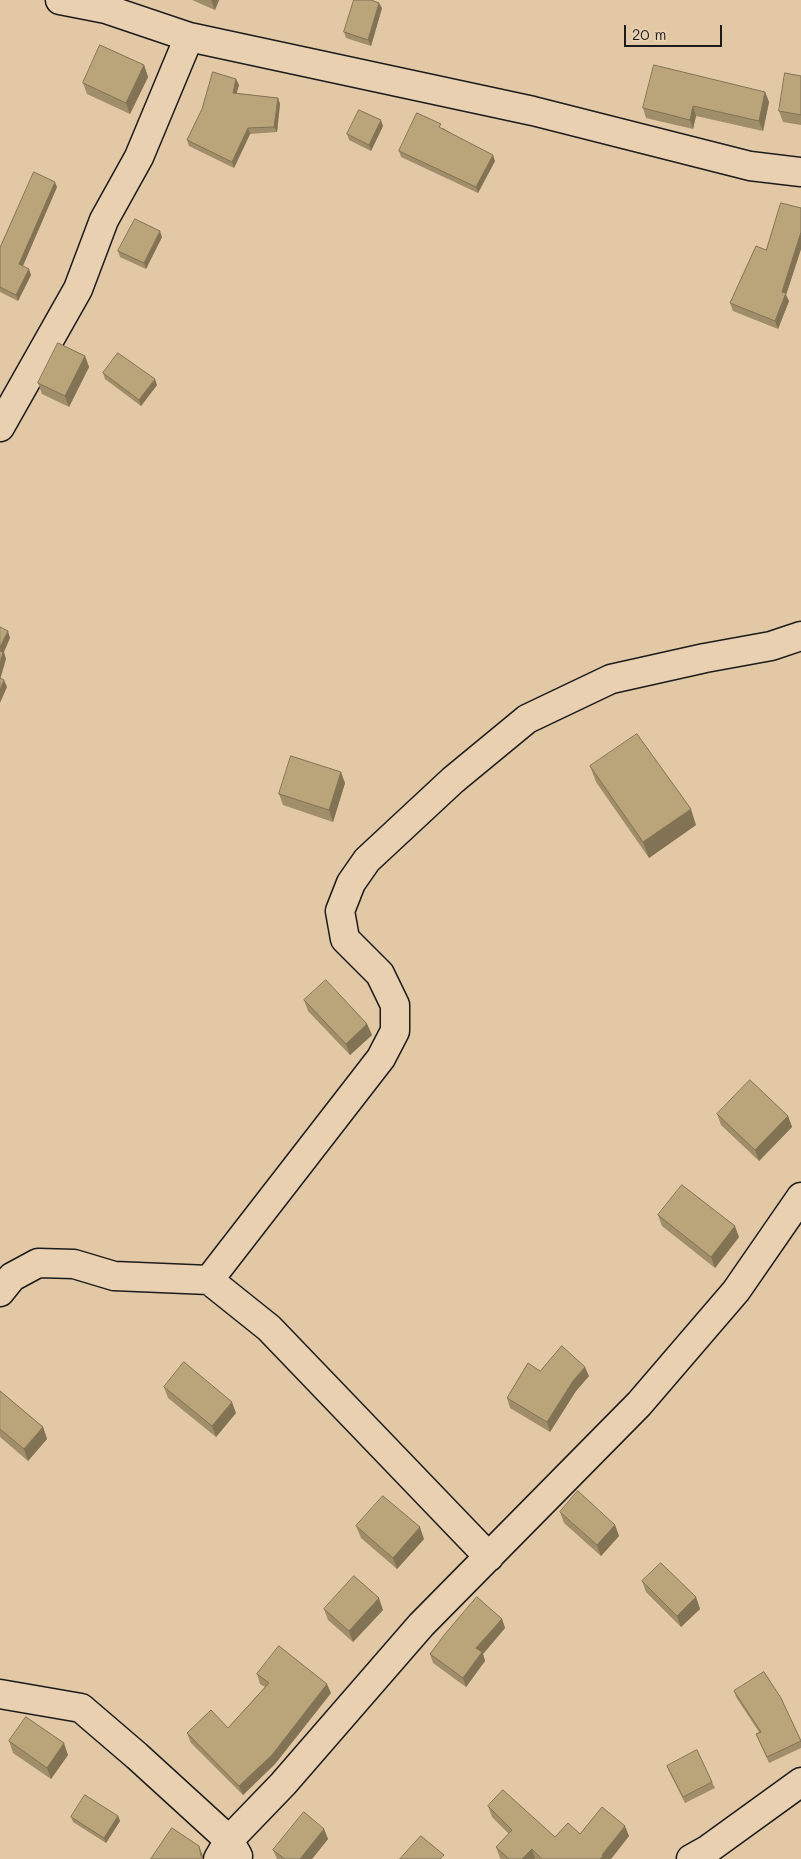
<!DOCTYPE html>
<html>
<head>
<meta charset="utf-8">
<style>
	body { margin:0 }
	#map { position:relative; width:801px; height:1859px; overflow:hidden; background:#e2c8a4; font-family:Mali,sans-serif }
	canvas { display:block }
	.scale { position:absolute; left:624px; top:25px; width:98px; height:22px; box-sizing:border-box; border:2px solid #1c1c1c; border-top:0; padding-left:6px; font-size:15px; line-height:18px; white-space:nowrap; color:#1c1c1c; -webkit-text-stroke:4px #e9d0b1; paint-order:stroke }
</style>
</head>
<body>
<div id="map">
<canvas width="801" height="1859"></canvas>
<div class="scale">20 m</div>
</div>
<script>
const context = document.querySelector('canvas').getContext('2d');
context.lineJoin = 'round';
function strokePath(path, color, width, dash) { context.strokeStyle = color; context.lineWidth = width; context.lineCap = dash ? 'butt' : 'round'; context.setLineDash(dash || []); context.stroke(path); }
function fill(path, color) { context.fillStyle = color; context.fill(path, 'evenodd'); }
const minor = new Path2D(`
	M 60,0 L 106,9 L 189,37 L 533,111 L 750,166 L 801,172
	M 0,427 L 78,289 L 104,220 L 139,157 L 189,37
	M 209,1280 L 381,1058 L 395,1031 L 395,1005 L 380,974 L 345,939 L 340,911 L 351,883 L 367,860 L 453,780 L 527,719 L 611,679 L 705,658 L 771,646 L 801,636
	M 0,1292 L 12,1277 L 38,1263 L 74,1264 L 114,1276 L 209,1280 L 269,1328 L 489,1557
	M 0,1694 L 81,1708 L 137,1756 L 229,1840 L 238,1856
	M 218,1859 L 229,1840 L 283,1784 L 421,1625 L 639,1404 L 736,1291 L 801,1197
	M 691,1859 L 707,1850 L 801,1782`);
const wall = new Path2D(`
	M 192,0 L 219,0 L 215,10 Z
	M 382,8 L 371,46 L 346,38 L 344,32 Z
	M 144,65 L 148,77 L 130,114 L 87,94 L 83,83 Z
	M 801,76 L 801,125 L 783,122 L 779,111 Z
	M 236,79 L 239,85 L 236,93 L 278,98 L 280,104 L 277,132 L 250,134 L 234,168 L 189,146 L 187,140 Z
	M 765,92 L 769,102 L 763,131 L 696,116 L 693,129 L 646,118 L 643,108 Z
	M 383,126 L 371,151 L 349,140 L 347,134 Z
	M 443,128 L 495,161 L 478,193 L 401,157 L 399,151 Z
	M 57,187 L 23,266 L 31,275 L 18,301 L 0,292 L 0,248 Z
	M 801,208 L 801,249 L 786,295 L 789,301 L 778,329 L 733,311 L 730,303 L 766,250 Z
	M 162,237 L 146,269 L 120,257 L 118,251 Z
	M 85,356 L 89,367 L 69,407 L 42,394 L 38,383 Z
	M 103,373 L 157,385 L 141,406 L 105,379 Z
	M 590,766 L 696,825 L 649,858 L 596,782 Z
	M 345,783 L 333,822 L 283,805 L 279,794 Z
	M 304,1000 L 367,1024 L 372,1035 L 350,1055 L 308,1011 Z
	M 717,1114 L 788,1116 L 792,1127 L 759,1161 L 721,1125 Z
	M 658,1215 L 739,1237 L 715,1268 L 662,1226 Z
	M 540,1371 L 589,1376 L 576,1391 L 550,1432 L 510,1408 L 507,1398 Z
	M 164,1387 L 236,1413 L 216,1437 L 168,1398 Z
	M 0,1391 L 43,1427 L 47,1439 L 28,1461 L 0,1437 Z
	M 560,1512 L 615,1525 L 619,1536 L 601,1556 L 564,1523 Z
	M 356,1526 L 424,1539 L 397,1569 L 361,1538 Z
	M 642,1581 L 696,1597 L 700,1609 L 681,1627 L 646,1592 Z
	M 324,1609 L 383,1610 L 353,1642 L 328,1620 Z
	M 502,1619 L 505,1628 L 483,1654 L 485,1661 L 466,1687 L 433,1663 L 430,1654 Z
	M 257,1674 L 331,1693 L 275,1764 L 243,1795 L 191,1743 L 187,1733 L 228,1728 L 265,1687 L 260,1684 Z
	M 734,1691 L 801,1741 L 801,1748 L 769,1763 L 756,1734 L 759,1732 L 736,1697 Z
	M 9,1741 L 68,1755 L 51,1779 L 13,1753 Z
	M 667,1766 L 712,1782 L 715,1788 L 685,1803 L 669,1771 Z
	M 488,1806 L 555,1837 L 580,1834 L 629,1836 L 611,1859 L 501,1859 L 500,1858 L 496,1847 L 509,1834 L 492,1817 Z
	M 118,1816 L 120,1821 L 106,1843 L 73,1822 L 71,1817 Z
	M 324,1829 L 328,1839 L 312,1859 L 277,1859 L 273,1850 Z`);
const shadedWall = new Path2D(`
	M 211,0 L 219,0 L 215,10 Z
	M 379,3 L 382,8 L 371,46 L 368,40 Z
	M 144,65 L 148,77 L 130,114 L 126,103 Z
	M 236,79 L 239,85 L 235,99 L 233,93 Z
	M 765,92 L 769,102 L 763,131 L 759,121 Z
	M 278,98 L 280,104 L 277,132 L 274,127 Z
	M 693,106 L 696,116 L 693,129 L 690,120 Z
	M 381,120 L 383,126 L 371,151 L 369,145 Z
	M 248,128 L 250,134 L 234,168 L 232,162 Z
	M 493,155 L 495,161 L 478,193 L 476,187 Z
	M 55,182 L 57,187 L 21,270 L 19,264 Z
	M 160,231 L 162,237 L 146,269 L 144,263 Z
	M 801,232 L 801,249 L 786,295 L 789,301 L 778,329 L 775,321 L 782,292 Z
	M 29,269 L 31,275 L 18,301 L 16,295 Z
	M 85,356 L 89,367 L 69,407 L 65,396 Z
	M 155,379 L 157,385 L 141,406 L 139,400 Z
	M 8,631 L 10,638 L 4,652 L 6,659 L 0,680 L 0,647 Z
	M 4,680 L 7,687 L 0,703 L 0,690 Z
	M 341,772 L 345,783 L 333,822 L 329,810 Z
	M 691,809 L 696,825 L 649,858 L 643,842 Z
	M 367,1024 L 372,1035 L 350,1055 L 346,1044 Z
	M 788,1116 L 792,1127 L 759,1161 L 755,1150 Z
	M 735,1226 L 739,1237 L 715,1268 L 711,1257 Z
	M 585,1367 L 589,1376 L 576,1391 L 550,1432 L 547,1422 L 573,1381 Z
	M 232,1402 L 236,1413 L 216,1437 L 212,1426 Z
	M 43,1427 L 47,1439 L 28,1461 L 24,1449 Z
	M 615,1525 L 619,1536 L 601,1556 L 597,1545 Z
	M 420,1527 L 424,1539 L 397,1569 L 393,1558 Z
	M 696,1597 L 700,1609 L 681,1627 L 677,1616 Z
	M 379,1598 L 383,1610 L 353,1642 L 349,1631 Z
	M 502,1619 L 505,1628 L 483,1654 L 485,1661 L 466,1687 L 463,1678 L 476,1648 Z
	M 327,1684 L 331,1693 L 275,1764 L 243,1795 L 239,1786 Z
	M 64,1743 L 68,1755 L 51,1779 L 47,1768 Z
	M 118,1816 L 120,1821 L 106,1843 L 104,1838 Z
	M 625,1826 L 629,1836 L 611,1859 L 600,1859 L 602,1855 Z
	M 324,1829 L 328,1839 L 312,1859 L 300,1859 Z
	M 199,1846 L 203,1856 L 203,1859 L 201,1856 Z
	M 532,1849 L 535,1859 L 522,1859 Z`);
const building = new Path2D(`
	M 354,0 L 371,0 L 379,3 L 368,40 L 344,32 Z
	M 100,45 L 144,65 L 126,103 L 83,83 Z
	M 654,65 L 765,92 L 759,121 L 693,106 L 690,120 L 643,108 Z
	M 213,72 L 236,79 L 233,93 L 278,98 L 274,127 L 248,128 L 232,162 L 187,140 L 202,109 Z
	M 785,73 L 801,76 L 801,115 L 779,111 Z
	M 359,110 L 381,120 L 369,145 L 347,134 Z
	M 417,113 L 441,124 L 439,127 L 493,155 L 476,187 L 399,151 Z
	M 34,172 L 55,182 L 19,264 L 29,269 L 16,295 L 0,287 L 0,248 Z
	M 781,203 L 801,208 L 801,232 L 782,292 L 786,293 L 775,321 L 730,303 L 756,246 L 766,250 Z
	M 135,219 L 160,231 L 144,263 L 118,251 Z
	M 58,343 L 85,356 L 65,396 L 38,383 Z
	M 118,353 L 155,379 L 139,400 L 103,373 Z
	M 0,627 L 8,631 L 0,647 Z
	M 0,651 L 3,652 L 0,664 Z
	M 0,678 L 4,680 L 0,690 Z
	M 637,734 L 691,809 L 643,842 L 590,766 Z
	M 291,756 L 341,772 L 329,810 L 279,794 Z
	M 326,980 L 367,1024 L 346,1044 L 304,1000 Z
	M 750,1080 L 788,1116 L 755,1150 L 717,1114 Z
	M 682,1185 L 735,1226 L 711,1257 L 658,1215 Z
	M 562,1346 L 585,1367 L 573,1381 L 547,1422 L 507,1398 L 528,1363 L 540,1371 Z
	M 184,1362 L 232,1402 L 212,1426 L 164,1387 Z
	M 0,1391 L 43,1427 L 24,1449 L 0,1429 Z
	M 578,1491 L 615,1525 L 597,1545 L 560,1512 Z
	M 383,1496 L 420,1527 L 393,1558 L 356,1526 Z
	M 661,1563 L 696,1597 L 677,1616 L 642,1581 Z
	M 354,1576 L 379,1598 L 349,1631 L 324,1609 Z
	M 477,1597 L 502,1619 L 476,1648 L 482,1652 L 463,1678 L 430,1654 L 445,1634 Z
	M 279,1646 L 327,1684 L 272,1755 L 239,1786 L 187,1733 L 211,1710 L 228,1728 L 269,1683 L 257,1674 Z
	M 764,1672 L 781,1698 L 801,1741 L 767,1757 L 756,1734 L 761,1732 L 734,1691 Z
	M 26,1717 L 64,1743 L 47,1768 L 9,1741 Z
	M 697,1750 L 712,1782 L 683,1797 L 667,1766 Z
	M 503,1790 L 555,1837 L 568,1823 L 580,1834 L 602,1807 L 625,1826 L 602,1855 L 603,1856 L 600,1859 L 542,1859 L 532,1849 L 522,1859 L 509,1859 L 496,1847 L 512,1830 L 488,1806 Z
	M 85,1795 L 118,1816 L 104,1838 L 71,1817 Z
	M 304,1812 L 324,1829 L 300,1859 L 285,1859 L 273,1850 Z
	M 172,1828 L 199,1846 L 201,1856 L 203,1859 L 151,1859 Z
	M 421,1836 L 444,1855 L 440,1859 L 400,1859 Z`);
strokePath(minor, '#1c1c1c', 31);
strokePath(minor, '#e9d0b1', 28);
fill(wall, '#a08d69');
fill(shadedWall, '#827355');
fill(building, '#baa47a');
strokePath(building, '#827355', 1);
</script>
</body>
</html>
